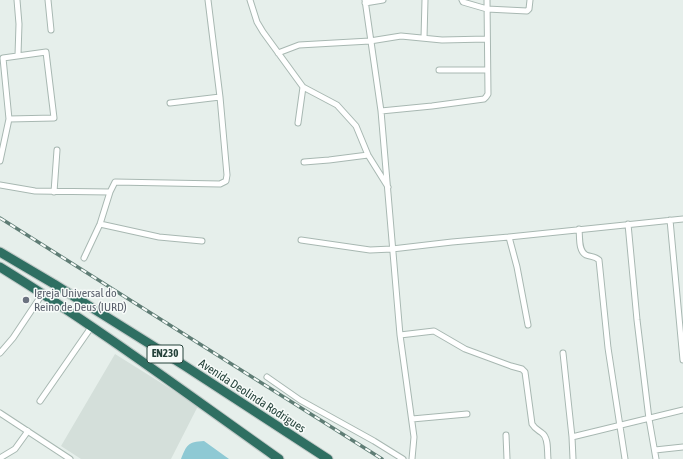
<!DOCTYPE html>
<html>
<head>
<meta charset="utf-8">
<style>
	body { margin:0 }
	canvas { display:block; background:#e6efeb }
</style>
</head>
<body>
<canvas width="683" height="459"></canvas>
<script>
const context = document.querySelector('canvas').getContext('2d');
context.lineJoin = 'round';
function fill(path, color) { context.fillStyle = color; context.fill(path, 'evenodd'); }
function strokePath(path, color, width, dash) { context.strokeStyle = color; context.lineWidth = width; context.lineCap = dash ? 'butt' : 'round'; context.setLineDash(dash || []); context.stroke(path); }
function write(font, color, halo, rows, align = 'center') {
  context.font = font + ' "Asap Condensed",sans-serif'; context.lineWidth = 3; context.setLineDash([]); context.textBaseline = 'middle'; context.strokeStyle = halo; context.fillStyle = color; for (const [text, x, y, turn = 0] of rows) {
    context.save(); context.translate(x, y); context.rotate((+turn || 0) * Math.PI / 180); context.textAlign = isNaN(turn) ? turn : align; if (halo) context.strokeText(text, 0, 0); context.fillText(text, 0, 0); context.restore();
  }
}
const built = new Path2D(`
	M 115,354 L 198,406 L 171,459 L 81,459 L 61,446 Z`);
const water = new Path2D(`
	M 204,441 L 229,459 L 181,459 C 187,445 187,442 204,441 Z`);
const street = new Path2D(`
	M 17,0 L 19,24 L 18,55
	M 48,0 L 51,30
	M 250,0 L 257,22 L 263,32 L 303,87 L 337,105 L 356,126 L 368,155 L 388,187
	M 365,0 L 381,111 L 400,335 L 414,437 L 412,459
	M 462,0 L 463,2 L 487,9 L 527,11 L 529,9 L 530,0
	M 365,3 L 383,0
	M 424,38 L 425,0
	M 278,53 L 299,45 L 370,41 L 401,36 L 442,40 L 487,39
	M 439,70 L 487,70
	M 170,103 L 220,97
	M 381,111 L 432,106 L 484,99 L 486,97 L 488,94 L 487,0
	M 298,123 L 303,87
	M 0,161 L 9,119 L 3,58 L 46,52 L 54,118 L 9,119
	M 304,162 L 329,160 L 368,155
	M 0,185 L 35,191 L 110,192 L 115,182 L 220,184 L 226,181 L 227,175 L 220,97 L 208,0
	M 54,192 L 57,150
	M 670,220 L 683,360
	M 100,224 L 159,237 L 202,241
	M 628,224 L 637,320 L 649,419 L 656,459
	M 579,229 C 580,237 578,251 586,255 C 591,257 595,256 599,260 L 608,348 L 625,459
	M 509,237 L 517,267 L 528,325
	M 301,240 L 370,250 L 392,249 L 452,242 L 509,237 L 683,219
	M 84,258 L 100,224 L 110,192
	M 400,335 L 434,331 L 465,349 L 511,366 L 522,369 L 525,372 L 532,424 C 535,429 538,430 542,433 C 549,438 547,451 548,459
	M 0,353 L 13,338 L 43,293
	M 563,353 L 572,437 L 573,459
	M 267,377 L 300,400 L 374,441 L 403,459
	M 40,401 L 92,326
	M 0,413 L 70,459
	M 412,419 L 467,414
	M 506,435 L 507,459
	M 572,437 L 683,410
	M 655,450 L 683,447
	M 0,458 L 15,449 L 28,431`);
const highway = new Path2D(`
	M 0,252 L 54,284 L 185,366 L 328,459
	M 0,267 C 96,326 187,394 279,459`);
const rail = new Path2D(`
	M 0,218 L 382,459`);
const markers = [
	[26,300,4,"#6b7280"]
];
const shields = [
	[165,354,36]
];
const shieldNames = [
	["EN230",165,354]
];
const worshipNames = [
	["Igreja Universal do",34,293],
	["Reino de Deus (IURD)",34,307]
];
const streetNames = [
	["Avenida Deolinda Rodrigues",252,396,33]
];
fill(built, '#d4dfda');
fill(water, '#8ec9d4');
strokePath(street, '#a8b8b2', 7);
strokePath(highway, '#c2cac8', 11);
strokePath(street, '#fff', 5);
strokePath(highway, '#2f6f62', 9);
strokePath(rail, '#5f7d75', 3.5);
strokePath(rail, '#f7fbf9', 2, [6]);
for (const [x, y, r, color] of markers) { const dot = new Path2D(); dot.arc(x, y, r, 0, 2 * Math.PI); context.fillStyle = color; context.fill(dot); strokePath(dot, '#f7fbf9', 1.5); }
for (const [x, y, w] of shields) { const box = new Path2D(); box.roundRect(x - w / 2, y - 9, w, 18, 3); context.fillStyle = '#f7fbf9'; context.fill(box); strokePath(box, '#24423a', 1); }
write('bold 11px', '#24423a', null, shieldNames);
write('12px', '#5b616d', '#f7fbf9', worshipNames, 'left');
write('12px', '#24423a', '#f7fbf9', streetNames);
</script>
</body>
</html>
